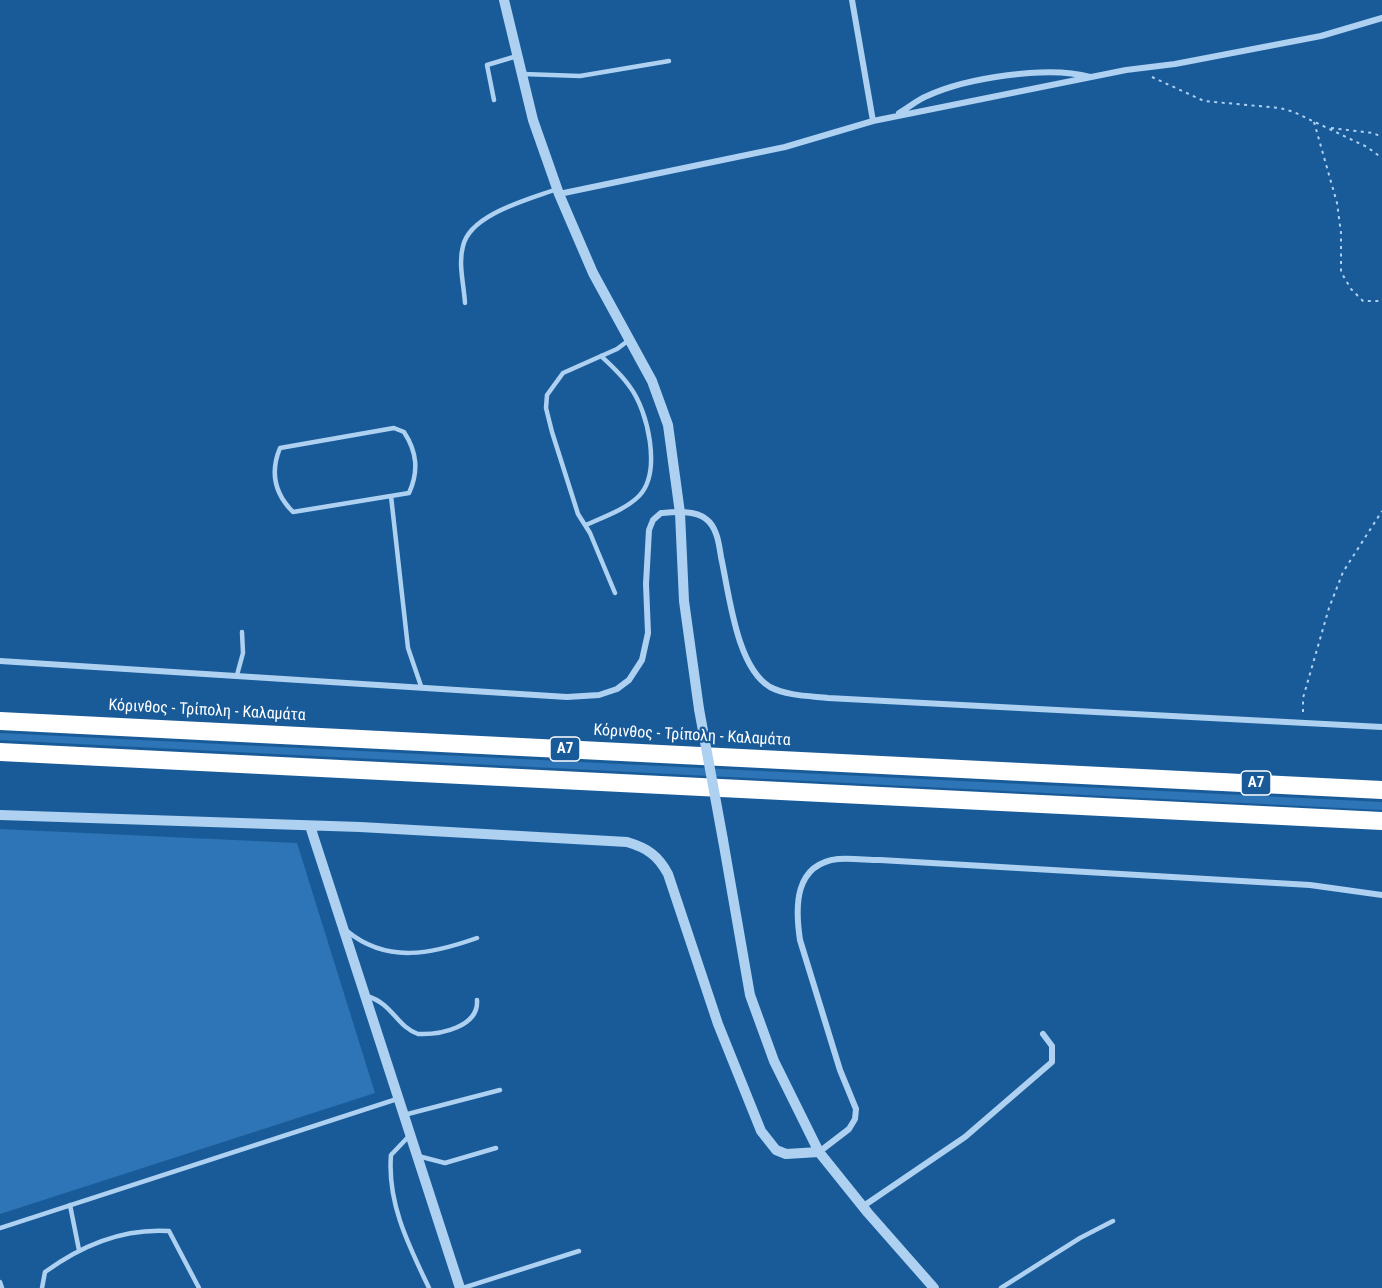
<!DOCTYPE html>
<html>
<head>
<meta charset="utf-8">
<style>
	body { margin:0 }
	canvas { display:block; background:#195b99 }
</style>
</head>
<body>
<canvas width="1382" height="1288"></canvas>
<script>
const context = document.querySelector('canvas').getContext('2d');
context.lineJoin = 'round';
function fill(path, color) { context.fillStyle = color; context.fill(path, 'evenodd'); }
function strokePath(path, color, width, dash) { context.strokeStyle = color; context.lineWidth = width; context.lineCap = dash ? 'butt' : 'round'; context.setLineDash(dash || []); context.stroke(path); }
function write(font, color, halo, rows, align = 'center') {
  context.font = font + ' "Roboto Condensed",sans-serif'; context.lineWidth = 4.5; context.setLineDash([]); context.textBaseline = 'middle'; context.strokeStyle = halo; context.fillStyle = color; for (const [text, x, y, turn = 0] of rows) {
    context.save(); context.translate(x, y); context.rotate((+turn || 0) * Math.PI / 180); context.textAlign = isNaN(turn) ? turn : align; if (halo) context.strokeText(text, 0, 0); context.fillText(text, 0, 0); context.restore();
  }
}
const green = new Path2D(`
	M 0,733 L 1382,802 L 1382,810 L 0,740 Z
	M 0,829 L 297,843 L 375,1093 L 0,1214 Z`);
const path = new Path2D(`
	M 1152,77 L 1204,101 L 1280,108 L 1294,112 L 1367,147 L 1382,158
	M 1314,122 L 1337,203 L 1341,233 L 1341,272 L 1351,289 L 1363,301 L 1382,301
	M 1331,128 L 1373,133 L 1382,137
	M 1303,712 L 1303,698 L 1329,608 L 1343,572 L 1382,511`);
const service = new Path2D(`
	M 523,74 L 580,76 L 669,61
	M 494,100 L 487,65 L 517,56
	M 465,303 C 464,285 458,264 463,246 C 470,214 530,199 557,189
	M 394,428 L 404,432 C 417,452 419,471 409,493 L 293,512 C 275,494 270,472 280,448 Z
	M 391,496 L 408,648 L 421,686
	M 586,525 C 603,517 625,510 639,496 C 662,472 648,411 630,387 C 622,375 612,366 601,356
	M 615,593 L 590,533 L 578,514 L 552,432 L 546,408 L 547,395 L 563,373 L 617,349 L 629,340
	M 237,675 L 243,653 L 242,632
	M 347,931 C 387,964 432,954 477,938
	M 367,996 C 393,1004 396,1026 418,1034 C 440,1035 479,1027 477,1000
	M 404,1115 L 500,1090
	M 410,1135 L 391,1155 C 387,1203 409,1246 429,1288
	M 418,1156 L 445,1163 L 496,1148
	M 70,1205 L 79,1250
	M 0,1228 L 397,1099
	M 0,1282 L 2,1288
	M 42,1288 L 45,1272 C 82,1245 123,1228 169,1231 L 199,1288
	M 463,1288 L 579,1251
	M 1001,1288 L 1080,1238 L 1113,1221`);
const minor = new Path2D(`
	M 852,0 L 873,121
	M 899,113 C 908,108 917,100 927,96 C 966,78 1048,65 1090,77
	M 559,194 L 785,147 L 873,121 L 1126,70 L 1175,64 L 1321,36 L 1382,18
	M 0,661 L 567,697 L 599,695 L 617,689 L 629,680 L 642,660 L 648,633 L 646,584 L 649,530 L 653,520 L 661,513 C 674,512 695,510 706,519 C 717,527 719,544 721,557 C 729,592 736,667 770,687 C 787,696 810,696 828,698 L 1382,727
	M 819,1152 L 849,1129 L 855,1119 L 856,1109 L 840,1070 L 800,940 C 795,907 794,864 838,859 C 852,858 867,860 880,860 L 1310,885 L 1382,895
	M 862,1207 L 965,1137 L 1052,1062 L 1052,1046 L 1043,1034`);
const tertiary = new Path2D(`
	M 504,0 L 533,120 L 559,194 L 593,273 L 652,381 L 668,425 L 680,513 L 684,601 L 699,709
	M 0,815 L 360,827 L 627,842 C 647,848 658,855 668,874 L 718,1024 L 761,1131 L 776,1150 L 786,1154 L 819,1152
	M 310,826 L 460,1288
	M 723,840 L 750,995 L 774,1061 L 819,1152 L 868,1213 L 934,1288`);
const motorway = new Path2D(`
	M 0,721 L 1382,790
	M 0,752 L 1382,821`);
const tertiaryBridge = new Path2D(`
	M 699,709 L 723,840`);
const shields = [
	[565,749,30],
	[1256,783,30]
];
const shieldNames = [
	["Α7",565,749],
	["Α7",1256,783]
];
const streetNames = [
	["Κόρινθος - Τρίπολη - Καλαμάτα",207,711,3],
	["Κόρινθος - Τρίπολη - Καλαμάτα",692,736,3]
];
fill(green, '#2d75b6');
strokePath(path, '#aed1f1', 2, [3, 4.5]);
strokePath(service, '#aed1f1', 4.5);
strokePath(minor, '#aed1f1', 6);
strokePath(tertiary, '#aed1f1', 10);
strokePath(motorway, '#fff', 18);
strokePath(tertiaryBridge, '#aed1f1', 10);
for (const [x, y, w] of shields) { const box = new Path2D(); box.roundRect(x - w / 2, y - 12, w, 24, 4.5); context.fillStyle = '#195b99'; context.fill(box); strokePath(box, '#fff', 1.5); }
write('bold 15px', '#fff', null, shieldNames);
write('16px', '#fff', '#195b99', streetNames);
</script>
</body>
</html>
